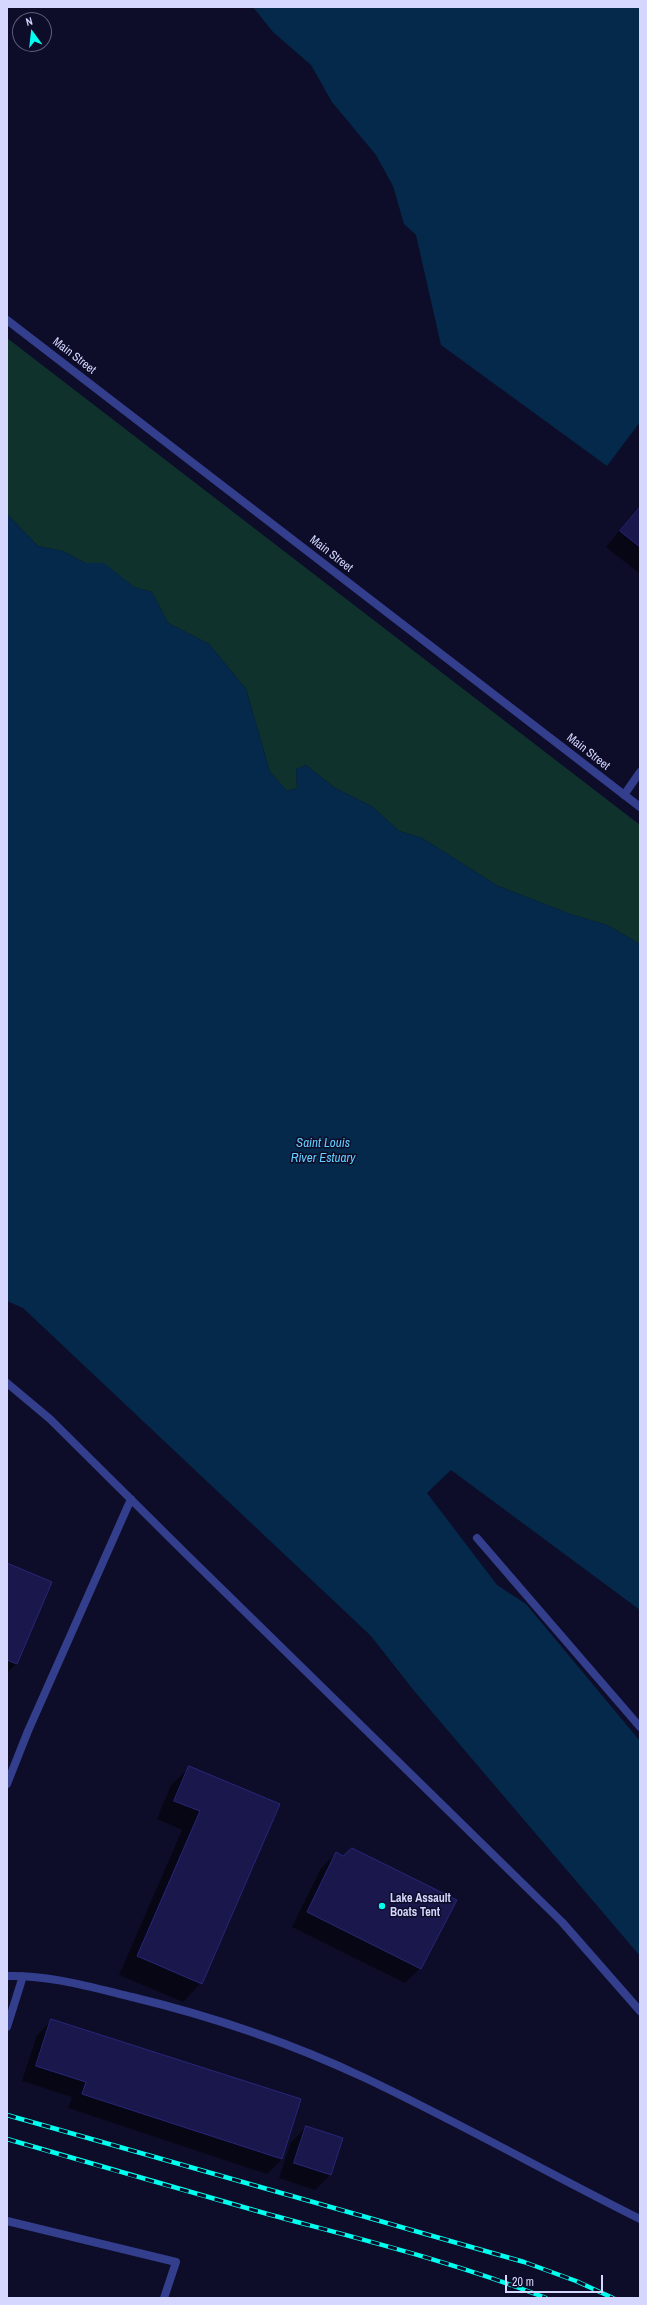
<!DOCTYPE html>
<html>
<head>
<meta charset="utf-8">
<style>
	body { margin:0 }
	#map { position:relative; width:647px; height:2305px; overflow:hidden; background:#0d0d29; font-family:"Archivo Narrow",sans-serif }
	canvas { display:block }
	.frame { position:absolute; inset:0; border:8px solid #d5d7ff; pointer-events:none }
	.north { position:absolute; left:12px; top:12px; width:40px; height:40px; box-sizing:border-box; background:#0d0d29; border:1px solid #5d5e7f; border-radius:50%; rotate:345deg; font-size:11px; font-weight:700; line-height:16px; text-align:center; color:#d5d7ff }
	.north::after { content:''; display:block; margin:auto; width:14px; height:18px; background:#01ffef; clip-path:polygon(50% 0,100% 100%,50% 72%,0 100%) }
	.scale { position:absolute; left:505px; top:2275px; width:98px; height:18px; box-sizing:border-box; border:2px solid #d5d7ff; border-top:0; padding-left:5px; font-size:12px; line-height:14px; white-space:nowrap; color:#d5d7ff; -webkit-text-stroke:3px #0d0d29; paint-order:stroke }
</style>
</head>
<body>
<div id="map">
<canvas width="647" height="2305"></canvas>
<div class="frame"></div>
<div class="north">N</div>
<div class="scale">20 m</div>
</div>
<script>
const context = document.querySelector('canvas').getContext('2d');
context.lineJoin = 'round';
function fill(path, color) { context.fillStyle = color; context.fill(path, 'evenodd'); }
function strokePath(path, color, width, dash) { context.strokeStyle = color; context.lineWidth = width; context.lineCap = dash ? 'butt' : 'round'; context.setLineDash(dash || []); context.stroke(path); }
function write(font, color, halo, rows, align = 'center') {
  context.font = font + ' "Archivo Narrow",sans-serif'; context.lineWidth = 3; context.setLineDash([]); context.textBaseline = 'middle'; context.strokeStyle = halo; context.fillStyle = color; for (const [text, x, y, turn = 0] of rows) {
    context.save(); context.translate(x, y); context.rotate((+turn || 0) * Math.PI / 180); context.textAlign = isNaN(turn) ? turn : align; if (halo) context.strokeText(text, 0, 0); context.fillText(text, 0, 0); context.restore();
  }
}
const green = new Path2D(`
	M 7,338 L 640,825 L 640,944 L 607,925 L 573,915 L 498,886 L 422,838 L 399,831 L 373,807 L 335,788 L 306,765 L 296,769 L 297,788 L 287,791 L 270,772 L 246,689 L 209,644 L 168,623 L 152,592 L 134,587 L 104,564 L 85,563 L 63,551 L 38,546 L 7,514 Z`);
const water = new Path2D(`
	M 253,7 L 640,7 L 640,422 L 607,466 L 441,345 L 416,235 L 404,224 L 393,186 L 376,155 L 332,102 L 311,65 L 273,32 Z
	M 7,514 L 38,546 L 63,551 L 85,563 L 104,563 L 134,587 L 152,592 L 168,623 L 209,644 L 246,689 L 270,772 L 287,791 L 297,788 L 296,769 L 306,765 L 335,788 L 373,807 L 399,831 L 422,838 L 498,886 L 573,915 L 607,925 L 640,944 L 640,1610 L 451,1470 L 427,1493 L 497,1585 L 526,1604 L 640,1741 L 640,1956 L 415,1692 L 371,1636 L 23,1308 L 7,1301 Z`);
const shadow = new Path2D(`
	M 640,505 L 640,574 L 606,547 Z
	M 7,1564 L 16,1664 L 7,1673 Z
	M 190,1767 L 279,1805 L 201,1983 L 183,2002 L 119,1975 L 182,1830 L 157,1819 L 171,1785 Z
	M 336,1853 L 420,1968 L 405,1983 L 292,1927 L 321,1868 Z
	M 52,2020 L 282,2159 L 267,2174 L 68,2108 L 72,2097 L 22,2081 L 37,2035 Z
	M 306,2127 L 342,2139 L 330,2175 L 315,2190 L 279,2178 L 291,2142 Z`);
const building = new Path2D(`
	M 640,507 L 640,547 L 620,531 Z
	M 7,1563 L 52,1582 L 17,1664 L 7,1660 Z
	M 189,1766 L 280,1804 L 202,1984 L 137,1956 L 200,1811 L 174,1801 Z
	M 352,1848 L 457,1900 L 421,1969 L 307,1912 L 336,1852 L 343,1856 Z
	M 51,2019 L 301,2099 L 282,2159 L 82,2094 L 86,2082 L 36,2066 Z
	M 306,2126 L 343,2138 L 331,2175 L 294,2163 Z`);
const service = new Path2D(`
	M 624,795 L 640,772
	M 7,1383 L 50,1419 L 185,1553 L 562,1922 L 640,2011
	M 477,1538 L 640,1727
	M 7,1784 L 28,1731 L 131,1499
	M 7,1976 C 50,1975 91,1987 132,1997 C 211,2016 291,2043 365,2078 C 458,2122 548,2173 640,2219
	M 7,2027 L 23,1976
	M 7,2221 L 176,2262 L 164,2298`);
const minor = new Path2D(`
	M 7,320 L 640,807`);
const rail = new Path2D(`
	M 7,2115 L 524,2262 L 576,2281 L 613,2298
	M 7,2139 C 95,2165 183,2190 271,2215 C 364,2240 457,2263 546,2298`);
const markers = [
	[382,1906,4,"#01ffef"]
];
const streetNames = [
	["Main Street",74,356,38],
	["Main Street",331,554,38],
	["Main Street",588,752,38]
];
const poiNames = [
	["Lake Assault",390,1899],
	["Boats Tent",390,1913]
];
const waterNames = [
	["Saint Louis",323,1144],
	["River Estuary",323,1159]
];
fill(green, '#0f332c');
fill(water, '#04294a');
fill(shadow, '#0007');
fill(building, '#19174c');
strokePath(building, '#29267a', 1);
strokePath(service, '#333e8d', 8);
strokePath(minor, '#333e8d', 8);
strokePath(rail, '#01ffef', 4.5);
strokePath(rail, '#0d0d29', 3, [9]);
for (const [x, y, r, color] of markers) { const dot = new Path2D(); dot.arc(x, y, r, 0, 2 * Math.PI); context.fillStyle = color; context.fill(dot); strokePath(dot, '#0d0d29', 1.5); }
write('12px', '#d5d7ff', '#0d0d29', streetNames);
write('bold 12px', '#d5d7ff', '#0d0d29', poiNames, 'left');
write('italic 13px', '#63d0ff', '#0d0d29', waterNames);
</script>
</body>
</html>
